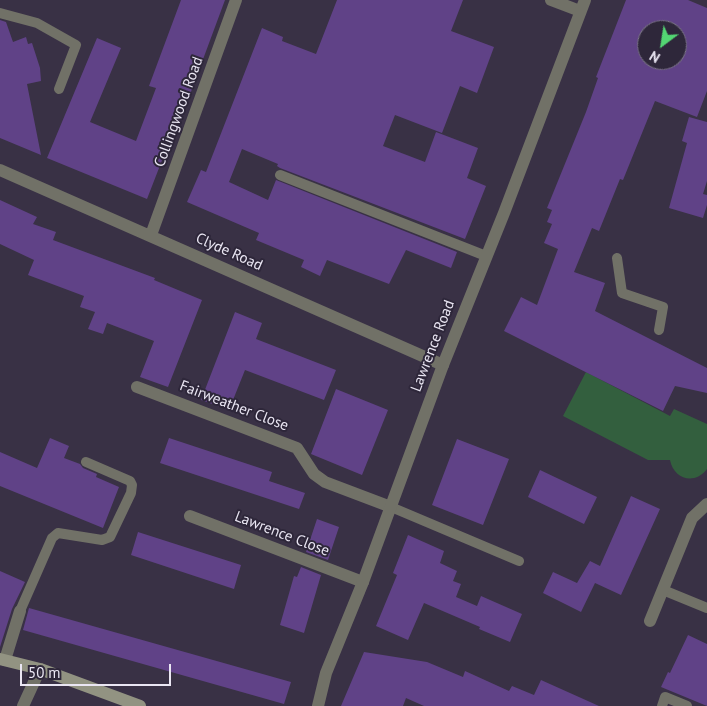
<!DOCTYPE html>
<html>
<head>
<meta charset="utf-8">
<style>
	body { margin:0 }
	#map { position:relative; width:707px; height:706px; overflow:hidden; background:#393145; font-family:"PT Sans",sans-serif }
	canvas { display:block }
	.north { position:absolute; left:637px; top:20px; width:50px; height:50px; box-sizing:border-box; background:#2e273a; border:1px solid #797384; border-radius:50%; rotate:211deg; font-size:14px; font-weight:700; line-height:20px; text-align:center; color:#eae6f3 }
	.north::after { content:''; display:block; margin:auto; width:18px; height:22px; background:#53d673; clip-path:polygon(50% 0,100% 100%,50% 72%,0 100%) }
	.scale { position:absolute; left:20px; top:664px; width:151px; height:22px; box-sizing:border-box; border:2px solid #eae6f3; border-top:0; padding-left:6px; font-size:15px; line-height:18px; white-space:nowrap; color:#eae6f3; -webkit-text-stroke:4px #2e273a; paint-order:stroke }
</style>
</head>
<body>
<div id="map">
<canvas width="707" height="706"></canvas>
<div class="north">N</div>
<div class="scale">50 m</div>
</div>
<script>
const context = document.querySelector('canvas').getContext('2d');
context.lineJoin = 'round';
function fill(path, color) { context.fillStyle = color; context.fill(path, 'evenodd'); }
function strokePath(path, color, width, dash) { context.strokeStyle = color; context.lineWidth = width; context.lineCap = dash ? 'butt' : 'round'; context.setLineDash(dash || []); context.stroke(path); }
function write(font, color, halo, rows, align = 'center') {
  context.font = font + ' "PT Sans",sans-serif'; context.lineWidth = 4; context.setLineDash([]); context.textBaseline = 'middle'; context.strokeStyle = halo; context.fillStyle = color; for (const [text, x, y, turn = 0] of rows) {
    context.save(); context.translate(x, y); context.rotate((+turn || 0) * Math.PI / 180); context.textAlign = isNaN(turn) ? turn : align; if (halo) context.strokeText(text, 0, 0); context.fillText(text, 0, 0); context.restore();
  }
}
const green = new Path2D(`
	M 586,372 L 670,416 L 674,409 L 707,424 L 707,469 C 695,485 674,480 670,460 L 648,460 L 563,416 Z`);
const building = new Path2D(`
	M 181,0 L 225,0 L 169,151 L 166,150 L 147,199 L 47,158 L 97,38 L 121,48 L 90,122 L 136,141 L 156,88 L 149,86 Z
	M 337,0 L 463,0 L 451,31 L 494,47 L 477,93 L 460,86 L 442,133 L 395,115 L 383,146 L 425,162 L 436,132 L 478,148 L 467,178 L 486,186 L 465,239 L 280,168 L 277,166 L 278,164 L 242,149 L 229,182 L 268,200 L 276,180 L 457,252 L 451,268 L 406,250 L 389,284 L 327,260 L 320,276 L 301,267 L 304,260 L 256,240 L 259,233 L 187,202 L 201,170 L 206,172 L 262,28 L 283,37 L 282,41 L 316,54 Z
	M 626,0 L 688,0 L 707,8 L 707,91 L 697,117 L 655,101 L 623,180 L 620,179 L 599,231 L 592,228 L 574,272 L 605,283 L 595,311 L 707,368 L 707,393 L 675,386 L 663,411 L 504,331 L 521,297 L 537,305 L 558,249 L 544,243 L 552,224 L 547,222 L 552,210 L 547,208 L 586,112 L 598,78 L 596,77 ZM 647,30 L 677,30 L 677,60 L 647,60 Z
	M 0,20 L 6,22 L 13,42 L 26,37 L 28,44 L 32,43 L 40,68 L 41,81 L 27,84 L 41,155 L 0,138 Z
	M 689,117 L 707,122 L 707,181 L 703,194 L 707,195 L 707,205 L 703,218 L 669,208 L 687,143 L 682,141 Z
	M 0,200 L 37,217 L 33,224 L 56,232 L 53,240 L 155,278 L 154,280 L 202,300 L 168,387 L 140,377 L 154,341 L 107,323 L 103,334 L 88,329 L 95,312 L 80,307 L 84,296 L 28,275 L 34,260 L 0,244 Z
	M 235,312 L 262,323 L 256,339 L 336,370 L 324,400 L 245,370 L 229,410 L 201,400 Z
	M 336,389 L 388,410 L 362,475 L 311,454 Z
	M 50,438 L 69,446 L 64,458 L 80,464 L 83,468 L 97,474 L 96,477 L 119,487 L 103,528 L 0,486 L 0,452 L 37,468 Z
	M 169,438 L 272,472 L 269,481 L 305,493 L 299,509 L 160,463 Z
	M 457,439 L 509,459 L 483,525 L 432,505 Z
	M 540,470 L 597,497 L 584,524 L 528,497 Z
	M 631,496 L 660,509 L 621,595 L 595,583 L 581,612 L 543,593 L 553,572 L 577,583 L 590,561 L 600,566 Z
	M 317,519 L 339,527 L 328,560 L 306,552 Z
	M 138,532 L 241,565 L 234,589 L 131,555 Z
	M 408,535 L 444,551 L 440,563 L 457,571 L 453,581 L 461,584 L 456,597 L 477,606 L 481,596 L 522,614 L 510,642 L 479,629 L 480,627 L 424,603 L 408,640 L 376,626 L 397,575 L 393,573 Z
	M 301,567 L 321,575 L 304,633 L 280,625 L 294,576 L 297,577 Z
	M 0,571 L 25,582 L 12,609 L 0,647 Z
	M 29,608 L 291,682 L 284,704 L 23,630 Z
	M 688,635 L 707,644 L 707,706 L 661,687 L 668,672 L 670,673 Z
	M 364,652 L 427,662 L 463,677 L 465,671 L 509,691 L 512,686 L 534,695 L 541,680 L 599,706 L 424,706 L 406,698 L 403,706 L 341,706 Z`);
const service = new Path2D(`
	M 0,13 L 37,23 L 76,45 L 59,89
	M 280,175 L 486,256
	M 617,258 L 622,293 L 663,307 L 659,330
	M 391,507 L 519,561
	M 663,590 L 707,608
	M 20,611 L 52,538 L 58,533 L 102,540 L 110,537 L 131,493 L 132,485 L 130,481 L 86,462
	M 662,706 L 665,697 L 687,706`);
const minor = new Path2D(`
	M 551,0 L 580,11
	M 0,170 L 443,365
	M 151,235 L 236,0
	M 137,387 L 297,448 L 314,474 L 325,482 L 391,507
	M 190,516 L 363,582
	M 650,621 L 692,518 L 707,504
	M 5,660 L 20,611
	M 23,706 L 40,669`);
const tertiary = new Path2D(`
	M 318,706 L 326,673 L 363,582 L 443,365 L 504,213 L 585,0`);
const secondary = new Path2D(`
	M 0,659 L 40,669 L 140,706`);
const streetNames = [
	["Collingwood Road",179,112,-70],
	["Clyde Road",229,252,24],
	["Lawrence Road",433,346,-69],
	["Fairweather Close",234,406,21],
	["Lawrence Close",282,534,21]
];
fill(green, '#335f3e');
fill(building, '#604287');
strokePath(service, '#717167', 10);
strokePath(minor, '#717167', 12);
strokePath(tertiary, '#717167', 12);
strokePath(secondary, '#929382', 12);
write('15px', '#eae6f3', '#2e273a', streetNames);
</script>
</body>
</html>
